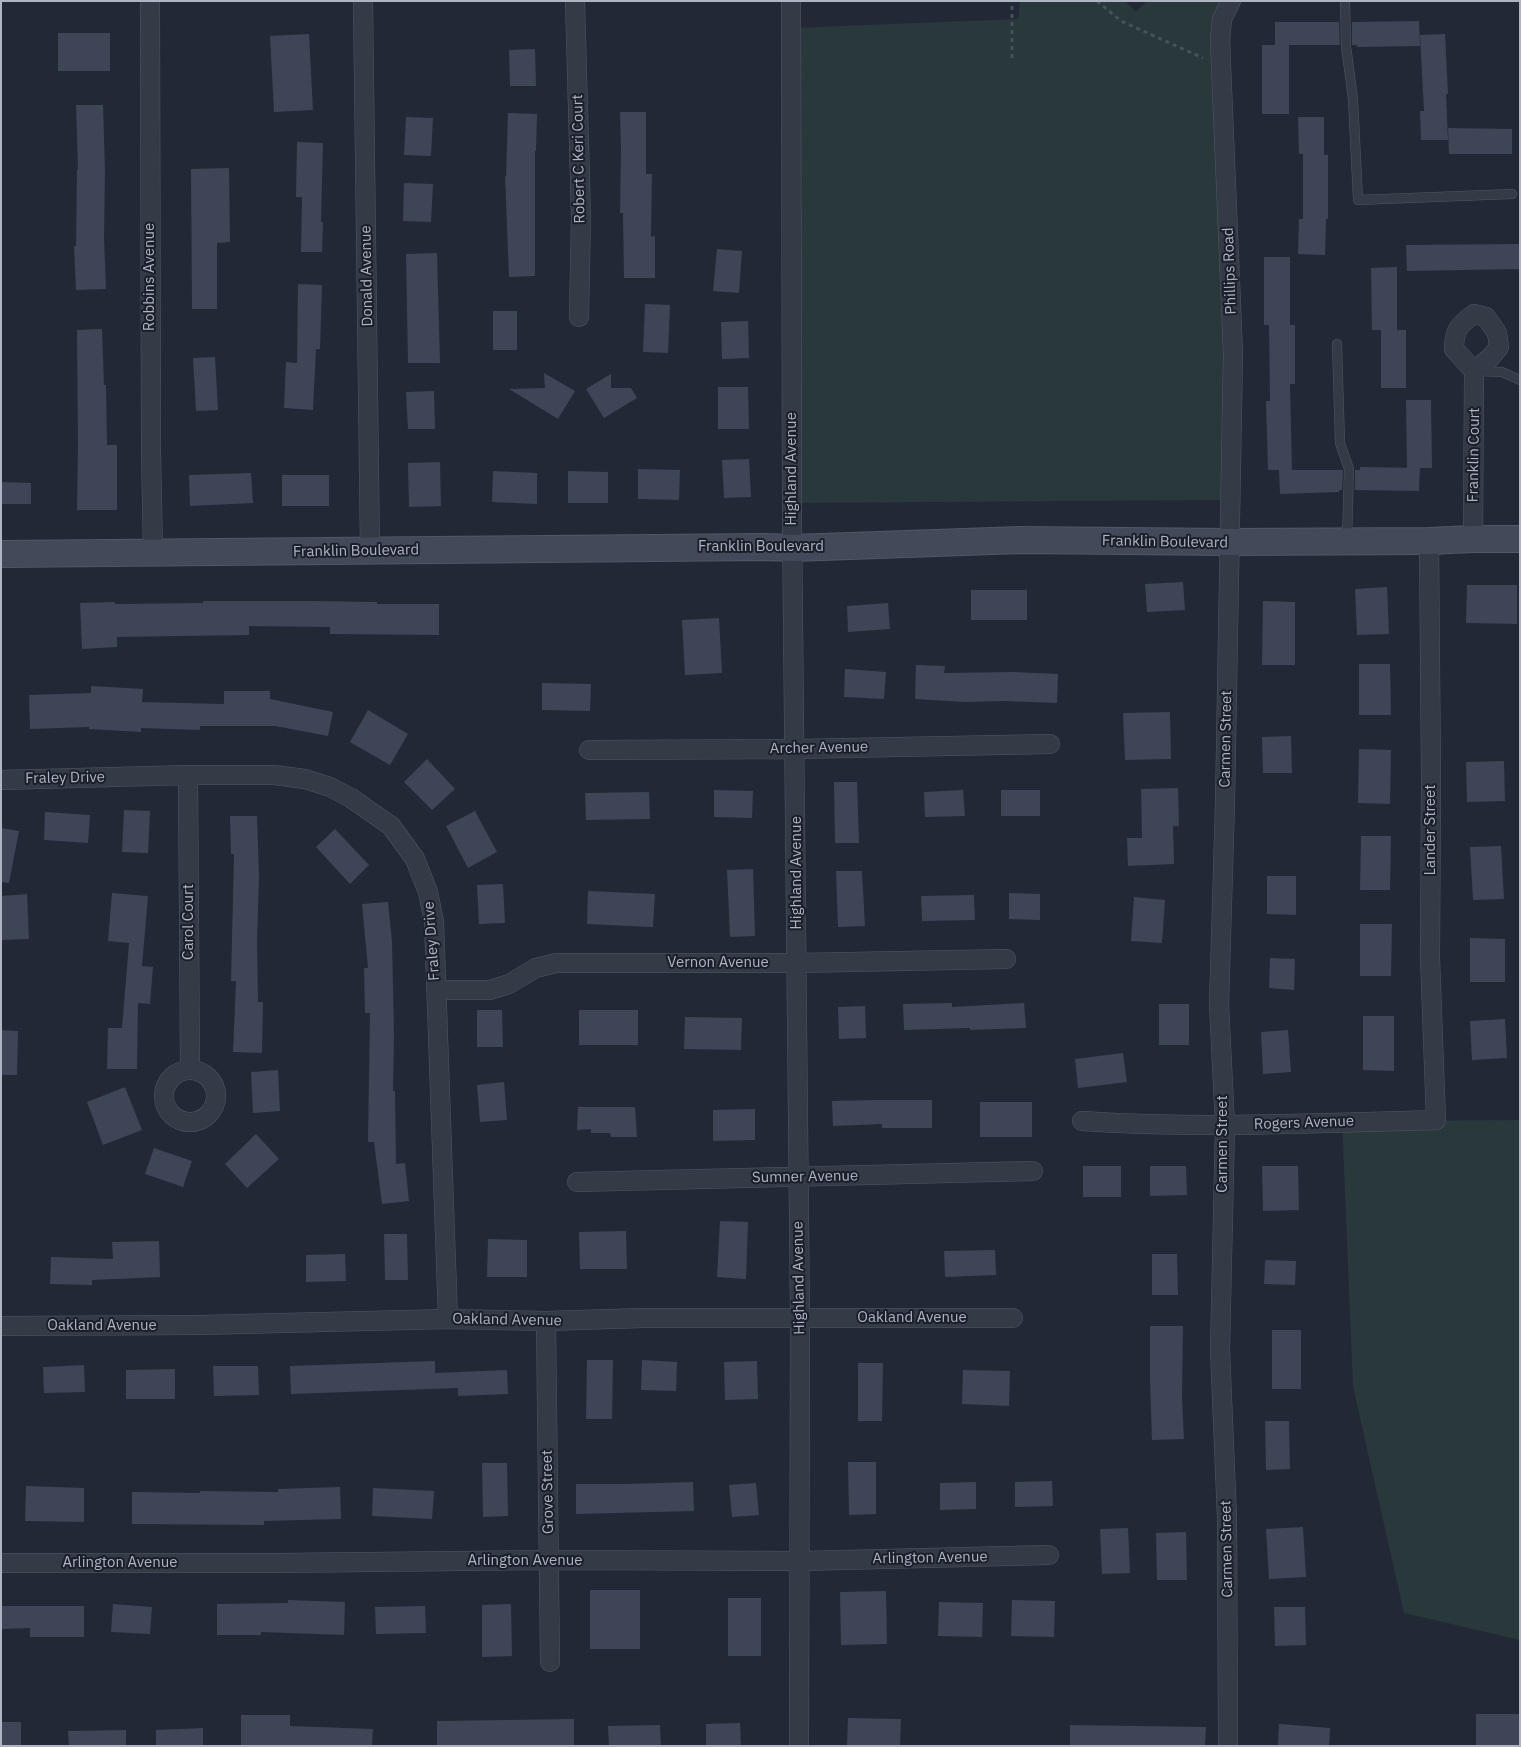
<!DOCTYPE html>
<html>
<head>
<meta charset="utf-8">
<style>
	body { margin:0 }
	#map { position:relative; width:1521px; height:1747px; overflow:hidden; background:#222836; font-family:"IBM Plex Sans",sans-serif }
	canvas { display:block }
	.frame { position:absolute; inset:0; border:2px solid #afb4c3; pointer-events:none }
</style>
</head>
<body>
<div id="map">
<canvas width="1521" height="1747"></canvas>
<div class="frame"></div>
</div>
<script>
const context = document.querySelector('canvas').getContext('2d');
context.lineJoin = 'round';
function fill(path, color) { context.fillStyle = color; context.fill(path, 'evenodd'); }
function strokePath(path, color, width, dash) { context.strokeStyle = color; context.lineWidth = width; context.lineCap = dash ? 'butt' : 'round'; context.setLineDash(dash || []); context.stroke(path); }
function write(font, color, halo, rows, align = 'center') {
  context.font = font + ' "IBM Plex Sans",sans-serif'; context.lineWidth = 4; context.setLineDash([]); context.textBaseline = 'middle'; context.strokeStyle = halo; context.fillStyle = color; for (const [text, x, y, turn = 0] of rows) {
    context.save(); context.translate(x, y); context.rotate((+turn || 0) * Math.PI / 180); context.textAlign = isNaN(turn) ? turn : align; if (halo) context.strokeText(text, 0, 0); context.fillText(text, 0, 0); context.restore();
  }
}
const green = new Path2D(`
	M 1020,1 L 1125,1 L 1136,12 L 1147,1 L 1231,1 L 1227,500 L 798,503 L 792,28 L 1018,19 Z
	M 1520,1120 L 1520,1640 L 1404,1613 L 1353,1387 L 1342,1121 Z`);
const building = new Path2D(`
	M 1419,21 L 1420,46 L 1357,47 L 1357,45 L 1352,45 L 1352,22 Z
	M 1275,22 L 1339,22 L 1340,45 L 1275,45 Z
	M 58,33 L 110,33 L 110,71 L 58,71 Z
	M 309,34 L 313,110 L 274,112 L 270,36 Z
	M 1445,34 L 1448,94 L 1446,94 L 1448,140 L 1421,140 L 1420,111 L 1424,111 L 1420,35 Z
	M 1262,45 L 1289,45 L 1289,114 L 1262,114 Z
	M 535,49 L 536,86 L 510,86 L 509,50 Z
	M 76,105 L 103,105 L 105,170 L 104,239 L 106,289 L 76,290 L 74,246 L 76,246 L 77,169 L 78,169 Z
	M 620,112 L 646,112 L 646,174 L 652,174 L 651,237 L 655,236 L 655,278 L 624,278 L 623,213 L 620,213 L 621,150 Z
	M 508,113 L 537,114 L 536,151 L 535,151 L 535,276 L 509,277 L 505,176 L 506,176 Z
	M 406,117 L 433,118 L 431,156 L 404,155 Z
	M 1298,117 L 1324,117 L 1324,155 L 1328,155 L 1328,219 L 1326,219 L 1325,255 L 1298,254 L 1299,219 L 1303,219 L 1303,154 L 1299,154 Z
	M 1448,128 L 1512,129 L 1512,154 L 1449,154 Z
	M 297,142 L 323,143 L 321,222 L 323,222 L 322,252 L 301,252 L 302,197 L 296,197 Z
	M 229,168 L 230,242 L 217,243 L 217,309 L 192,309 L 191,169 Z
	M 404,183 L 433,184 L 431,222 L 403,221 Z
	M 1520,244 L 1520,269 L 1407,271 L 1406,245 Z
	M 717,249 L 742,251 L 739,293 L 713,291 Z
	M 437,253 L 440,363 L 408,363 L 406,254 Z
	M 1264,257 L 1290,257 L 1290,325 L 1295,325 L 1295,384 L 1290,384 L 1292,470 L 1268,470 L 1266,401 L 1270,401 L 1269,325 L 1264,325 Z
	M 1397,267 L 1397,330 L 1406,330 L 1406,388 L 1381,388 L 1381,330 L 1372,330 L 1371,268 Z
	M 298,284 L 322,285 L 320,349 L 316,349 L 313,410 L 284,408 L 286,362 L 297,363 Z
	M 645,304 L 670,305 L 668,353 L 643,352 Z
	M 493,311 L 517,311 L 517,350 L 493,350 Z
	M 748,321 L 749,358 L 722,359 L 721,322 Z
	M 102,329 L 104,385 L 106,385 L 107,445 L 117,445 L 117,510 L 77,510 L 78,445 L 77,330 Z
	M 215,357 L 218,410 L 196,411 L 193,358 Z
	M 544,373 L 575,391 L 558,419 L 509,389 L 545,388 Z
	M 611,374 L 611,388 L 631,388 L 637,398 L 604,418 L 586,389 Z
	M 718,387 L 748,387 L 749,429 L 718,429 Z
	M 434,391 L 435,429 L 408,429 L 406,392 Z
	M 1406,400 L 1431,400 L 1432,468 L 1407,468 Z
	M 749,459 L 751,497 L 724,498 L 722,460 Z
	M 440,462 L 441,506 L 409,507 L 408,463 Z
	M 1360,467 L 1420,468 L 1419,491 L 1355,490 L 1355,470 L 1360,470 Z
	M 638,469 L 680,470 L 679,500 L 638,499 Z
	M 1279,470 L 1343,470 L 1342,490 L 1339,490 L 1339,492 L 1280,494 Z
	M 493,471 L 537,473 L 537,504 L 492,502 Z
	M 568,471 L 608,472 L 608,503 L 568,503 Z
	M 251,473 L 253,503 L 190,506 L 189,475 Z
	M 282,475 L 329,475 L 329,506 L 282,506 Z
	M 1,482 L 31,483 L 31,504 L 1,504 Z
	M 1183,582 L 1185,610 L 1147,612 L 1145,584 Z
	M 1467,585 L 1517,585 L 1517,624 L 1466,623 Z
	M 1387,587 L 1389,634 L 1357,635 L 1355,589 Z
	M 971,590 L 1027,590 L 1027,620 L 971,620 Z
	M 203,601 L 313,601 L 377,602 L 377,604 L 439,604 L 439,635 L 330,634 L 330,627 L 249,626 L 249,635 L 117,637 L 117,647 L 82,649 L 80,603 L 115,602 L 115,604 L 203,603 Z
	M 1263,601 L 1295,602 L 1295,665 L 1262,665 Z
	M 888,603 L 890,629 L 848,632 L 847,606 Z
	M 719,618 L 722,673 L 685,675 L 682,620 Z
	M 1359,664 L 1390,664 L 1391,715 L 1359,715 Z
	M 916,665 L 945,666 L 944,673 L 1014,672 L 1058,674 L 1057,703 L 1004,701 L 965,702 L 915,699 Z
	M 845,669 L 886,672 L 884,699 L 844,697 Z
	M 542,683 L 591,684 L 590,711 L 542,710 Z
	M 91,686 L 143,689 L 142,702 L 224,704 L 224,691 L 270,691 L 270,699 L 333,712 L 328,736 L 275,726 L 200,726 L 200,730 L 141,728 L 141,732 L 89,729 L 89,727 L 30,729 L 29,695 L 91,693 Z
	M 368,710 L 408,734 L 390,765 L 350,742 Z
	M 1170,712 L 1171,759 L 1125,760 L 1123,713 Z
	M 1291,736 L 1292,773 L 1263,773 L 1262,737 Z
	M 1359,749 L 1391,750 L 1390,804 L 1358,803 Z
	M 427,759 L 455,789 L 432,810 L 404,782 Z
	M 1504,761 L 1505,801 L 1467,802 L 1466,762 Z
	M 834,782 L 857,782 L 859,843 L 835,843 Z
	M 1178,788 L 1179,826 L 1173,826 L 1174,864 L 1128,866 L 1127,838 L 1142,838 L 1141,789 Z
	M 714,790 L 753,791 L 752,818 L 714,817 Z
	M 963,790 L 965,816 L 925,817 L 924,792 Z
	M 1001,790 L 1040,790 L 1040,816 L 1001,816 Z
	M 649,792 L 650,819 L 586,820 L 585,793 Z
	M 124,810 L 150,811 L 148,853 L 122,852 Z
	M 475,811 L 497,852 L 468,868 L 446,826 Z
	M 45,812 L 90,815 L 88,843 L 44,840 Z
	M 230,816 L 257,816 L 259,877 L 257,941 L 258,1002 L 263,1002 L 262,1053 L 233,1052 L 236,981 L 231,981 L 234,854 L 231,854 Z
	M 1,828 L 19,831 L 9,883 L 1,882 Z
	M 335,829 L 369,865 L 350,884 L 316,847 Z
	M 1361,836 L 1391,836 L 1390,890 L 1360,890 Z
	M 1501,846 L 1504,899 L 1473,900 L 1470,847 Z
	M 753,869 L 755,936 L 730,937 L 727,870 Z
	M 836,871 L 862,871 L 865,926 L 838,927 Z
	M 1267,876 L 1296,876 L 1296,915 L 1267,914 Z
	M 503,884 L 505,923 L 479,924 L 477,885 Z
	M 588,891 L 655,894 L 653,927 L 587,924 Z
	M 112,893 L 148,896 L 142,966 L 153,967 L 150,1004 L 138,1003 L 137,1069 L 107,1069 L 108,1028 L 122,1028 L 129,943 L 108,941 Z
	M 1009,893 L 1040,894 L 1040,920 L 1009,919 Z
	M 27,894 L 29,939 L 1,940 L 1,896 Z
	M 974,895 L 975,920 L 922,921 L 921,896 Z
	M 1134,897 L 1165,900 L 1162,943 L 1131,941 Z
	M 388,902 L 392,941 L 394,1035 L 393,1091 L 395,1091 L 396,1164 L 405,1163 L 409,1201 L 382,1204 L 374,1142 L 368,1142 L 370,1013 L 365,1013 L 364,968 L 368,968 L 362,904 Z
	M 1360,924 L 1392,924 L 1391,976 L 1360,976 Z
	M 1470,938 L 1505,939 L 1505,982 L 1470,982 Z
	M 1270,958 L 1295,959 L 1294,990 L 1269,988 Z
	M 952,1003 L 952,1007 L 1024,1003 L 1026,1028 L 970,1030 L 970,1028 L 904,1030 L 903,1004 Z
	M 1159,1004 L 1189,1004 L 1189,1045 L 1159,1045 Z
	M 865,1006 L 866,1038 L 839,1039 L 838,1007 Z
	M 477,1010 L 502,1010 L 503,1047 L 477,1047 Z
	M 579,1010 L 638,1010 L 638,1045 L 579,1045 Z
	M 1363,1016 L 1394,1016 L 1394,1071 L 1363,1070 Z
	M 685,1017 L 742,1018 L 741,1050 L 684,1049 Z
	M 1505,1019 L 1507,1058 L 1472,1060 L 1470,1021 Z
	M 1,1030 L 18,1031 L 17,1075 L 1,1075 Z
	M 1288,1030 L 1291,1072 L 1263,1074 L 1261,1032 Z
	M 1123,1053 L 1127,1082 L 1078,1088 L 1075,1059 Z
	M 278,1070 L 280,1111 L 253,1113 L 251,1072 Z
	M 504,1082 L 507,1120 L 480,1122 L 477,1085 Z
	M 125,1087 L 142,1130 L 103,1145 L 87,1102 Z
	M 877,1100 L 932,1100 L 932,1128 L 882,1128 L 882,1124 L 833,1126 L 832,1101 Z
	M 980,1102 L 1032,1102 L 1032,1137 L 980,1137 Z
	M 578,1107 L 635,1107 L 637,1137 L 611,1137 L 610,1133 L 591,1133 L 591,1129 L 577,1130 Z
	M 755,1109 L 755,1140 L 713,1141 L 713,1110 Z
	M 256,1134 L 279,1159 L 247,1188 L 225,1164 Z
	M 154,1148 L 192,1161 L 183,1187 L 145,1174 Z
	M 1083,1166 L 1121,1166 L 1121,1197 L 1083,1197 Z
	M 1150,1166 L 1186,1166 L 1187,1195 L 1150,1196 Z
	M 1262,1166 L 1298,1166 L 1299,1210 L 1263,1211 Z
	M 720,1221 L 748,1222 L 746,1279 L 717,1277 Z
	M 626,1231 L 627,1269 L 580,1269 L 579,1232 Z
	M 384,1234 L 407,1234 L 408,1280 L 385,1280 Z
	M 488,1239 L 527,1240 L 527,1277 L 487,1277 Z
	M 159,1241 L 160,1277 L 92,1280 L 92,1285 L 50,1284 L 51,1257 L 113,1259 L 112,1242 Z
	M 995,1250 L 996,1275 L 945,1277 L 944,1251 Z
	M 345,1254 L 346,1281 L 306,1282 L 306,1255 Z
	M 1152,1254 L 1177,1254 L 1178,1295 L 1152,1295 Z
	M 1265,1260 L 1296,1261 L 1295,1285 L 1264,1284 Z
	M 1150,1326 L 1183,1326 L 1182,1398 L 1184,1439 L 1152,1440 L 1150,1380 Z
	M 1272,1330 L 1301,1330 L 1301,1389 L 1272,1389 Z
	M 587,1360 L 613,1360 L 612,1419 L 586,1419 Z
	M 642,1360 L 677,1362 L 676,1391 L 641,1390 Z
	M 435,1361 L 435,1373 L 507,1370 L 508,1394 L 458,1396 L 458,1388 L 291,1394 L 290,1366 Z
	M 757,1361 L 758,1399 L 725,1400 L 724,1362 Z
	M 858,1363 L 883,1363 L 882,1421 L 858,1421 Z
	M 84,1365 L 85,1392 L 44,1393 L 43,1367 Z
	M 213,1366 L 258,1366 L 259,1395 L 214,1396 Z
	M 175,1369 L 175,1399 L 126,1399 L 126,1370 Z
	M 963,1370 L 1010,1371 L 1009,1406 L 962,1404 Z
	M 1265,1421 L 1289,1421 L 1290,1469 L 1266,1470 Z
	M 848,1462 L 876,1462 L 876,1514 L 849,1515 Z
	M 482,1463 L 507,1463 L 508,1516 L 483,1517 Z
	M 1052,1481 L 1053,1506 L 1015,1507 L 1015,1482 Z
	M 693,1482 L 694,1511 L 576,1514 L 576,1484 L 627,1484 Z
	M 976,1482 L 976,1509 L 940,1510 L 940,1483 Z
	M 756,1483 L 759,1515 L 732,1517 L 729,1485 Z
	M 26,1486 L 84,1488 L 84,1522 L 25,1521 Z
	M 340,1487 L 341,1519 L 264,1521 L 264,1525 L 132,1524 L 132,1492 L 200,1493 L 200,1491 L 278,1492 L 278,1489 Z
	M 373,1488 L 434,1491 L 432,1519 L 372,1516 Z
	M 1303,1527 L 1306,1577 L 1269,1579 L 1266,1529 Z
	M 1128,1528 L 1130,1573 L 1102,1574 L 1100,1529 Z
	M 1186,1532 L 1187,1580 L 1157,1580 L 1156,1533 Z
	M 590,1590 L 640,1590 L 640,1649 L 590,1649 Z
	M 886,1591 L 887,1644 L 841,1645 L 840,1592 Z
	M 728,1598 L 761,1598 L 761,1656 L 728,1656 Z
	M 288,1600 L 345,1602 L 344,1635 L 261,1632 L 261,1635 L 217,1635 L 217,1604 L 288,1603 Z
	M 1012,1600 L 1055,1601 L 1054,1637 L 1011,1636 Z
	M 939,1602 L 983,1603 L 982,1637 L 938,1636 Z
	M 113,1604 L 152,1607 L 150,1634 L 111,1632 Z
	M 511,1604 L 512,1656 L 482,1657 L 482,1605 Z
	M 1,1606 L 84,1606 L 84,1637 L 30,1637 L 30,1628 L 1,1629 Z
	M 425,1606 L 426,1633 L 376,1634 L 375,1607 Z
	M 1274,1607 L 1305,1607 L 1306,1645 L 1275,1646 Z
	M 1476,1714 L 1520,1714 L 1520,1746 L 1476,1746 Z
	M 241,1715 L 290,1715 L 290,1726 L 373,1729 L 372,1746 L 241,1746 Z
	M 848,1718 L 901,1719 L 900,1746 L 847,1745 Z
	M 574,1719 L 574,1746 L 437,1746 L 437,1721 Z
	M 1,1722 L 21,1722 L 21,1746 L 1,1746 Z
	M 740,1723 L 741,1746 L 706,1746 L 706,1724 Z
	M 1279,1724 L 1330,1728 L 1329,1746 L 1278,1746 Z
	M 660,1725 L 661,1746 L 609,1746 L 608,1726 Z
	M 1070,1725 L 1206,1727 L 1205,1746 L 1070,1746 Z
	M 203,1728 L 203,1746 L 156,1746 L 156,1730 Z
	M 126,1730 L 126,1746 L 69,1746 L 68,1731 Z`);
const path = new Path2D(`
	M 1097,1 L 1121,21 L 1203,58
	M 1012,58 L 1012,1`);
const lane = new Path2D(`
	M 1345,1 L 1346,46 L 1353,99 L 1358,200 L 1512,194
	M 1337,344 L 1340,443 L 1349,469 L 1347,539
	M 1477,371 L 1502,372 L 1520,380`);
const street = new Path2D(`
	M 150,1 L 151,451 L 153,553
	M 363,1 L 370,551
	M 575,1 L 581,216 L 579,317
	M 791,1 L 792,523 L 800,1317 L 799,1746
	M 1474,314 L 1486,317 L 1497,333 L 1499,347 L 1491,357 L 1474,371 L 1454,349 C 1454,330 1459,325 1474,314 Z
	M 1473,539 L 1474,371
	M 589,750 L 796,749 L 1050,744
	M 188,775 L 190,1069
	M 1,780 L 188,775 L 274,775 L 305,779 L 330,787 L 351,798 L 391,826 L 415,859 L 428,892 L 434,922 L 448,1319
	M 436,990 L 490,990 L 509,984 L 536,968 L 556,963 L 797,963 L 1006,959
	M164 1096a26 26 0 1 1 52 0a26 26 0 1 1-52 0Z
	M 1082,1121 C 1200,1129 1318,1123 1436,1120 L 1430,958 L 1431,779 L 1429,541
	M 577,1182 L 1033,1171
	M 546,1321 L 550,1662
	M 1,1326 L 200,1325 L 448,1319 L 546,1321 L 643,1318 L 1013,1318
	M 1,1563 L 279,1563 L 549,1560 L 801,1561 L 1049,1555
	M 1228,1746 L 1227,1518 L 1220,1350 L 1225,1125 L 1219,1004 L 1225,803 L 1233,353 L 1220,40 L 1222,19 L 1231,1`);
const secondary = new Path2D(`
	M 1,554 L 763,547 L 793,548 L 1021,540 L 1228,542 L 1429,541 L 1473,539 L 1520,539`);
const streetNames = [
	["Robert C Keri Court",579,159,-91],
	["Phillips Road",1230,271,-92],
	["Donald Avenue",367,276,-91],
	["Robbins Avenue",150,277,-90],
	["Franklin Court",1474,455,-89],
	["Highland Avenue",792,469,-90],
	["Franklin Boulevard",1165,542,1],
	["Franklin Boulevard",761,547],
	["Franklin Boulevard",356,551,-1],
	["Carmen Street",1226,739,-89],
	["Archer Avenue",819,748,-1],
	["Fraley Drive",65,778,-1],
	["Lander Street",1431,830,-90],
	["Highland Avenue",797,873,-90],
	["Carol Court",189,922,-90],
	["Fraley Drive",432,941,-94],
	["Vernon Avenue",718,963],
	["Rogers Avenue",1304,1123,-2],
	["Carmen Street",1223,1144,-90],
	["Sumner Avenue",805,1177,-1],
	["Highland Avenue",799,1278,-91],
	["Oakland Avenue",912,1318],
	["Oakland Avenue",507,1320,1],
	["Oakland Avenue",102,1326],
	["Grove Street",548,1492,-91],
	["Carmen Street",1227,1549,-91],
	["Arlington Avenue",930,1558,-1],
	["Arlington Avenue",525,1561],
	["Arlington Avenue",120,1563]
];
fill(green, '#28383b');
fill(building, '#3e4556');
strokePath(lane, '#525764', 10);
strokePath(street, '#525764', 20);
strokePath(secondary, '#525764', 28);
strokePath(path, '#455359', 3, [4, 4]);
strokePath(lane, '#353a47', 9);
strokePath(street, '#353a47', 19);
strokePath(secondary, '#434959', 26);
write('15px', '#afb4c3', '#1a1f2b', streetNames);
</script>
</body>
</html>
